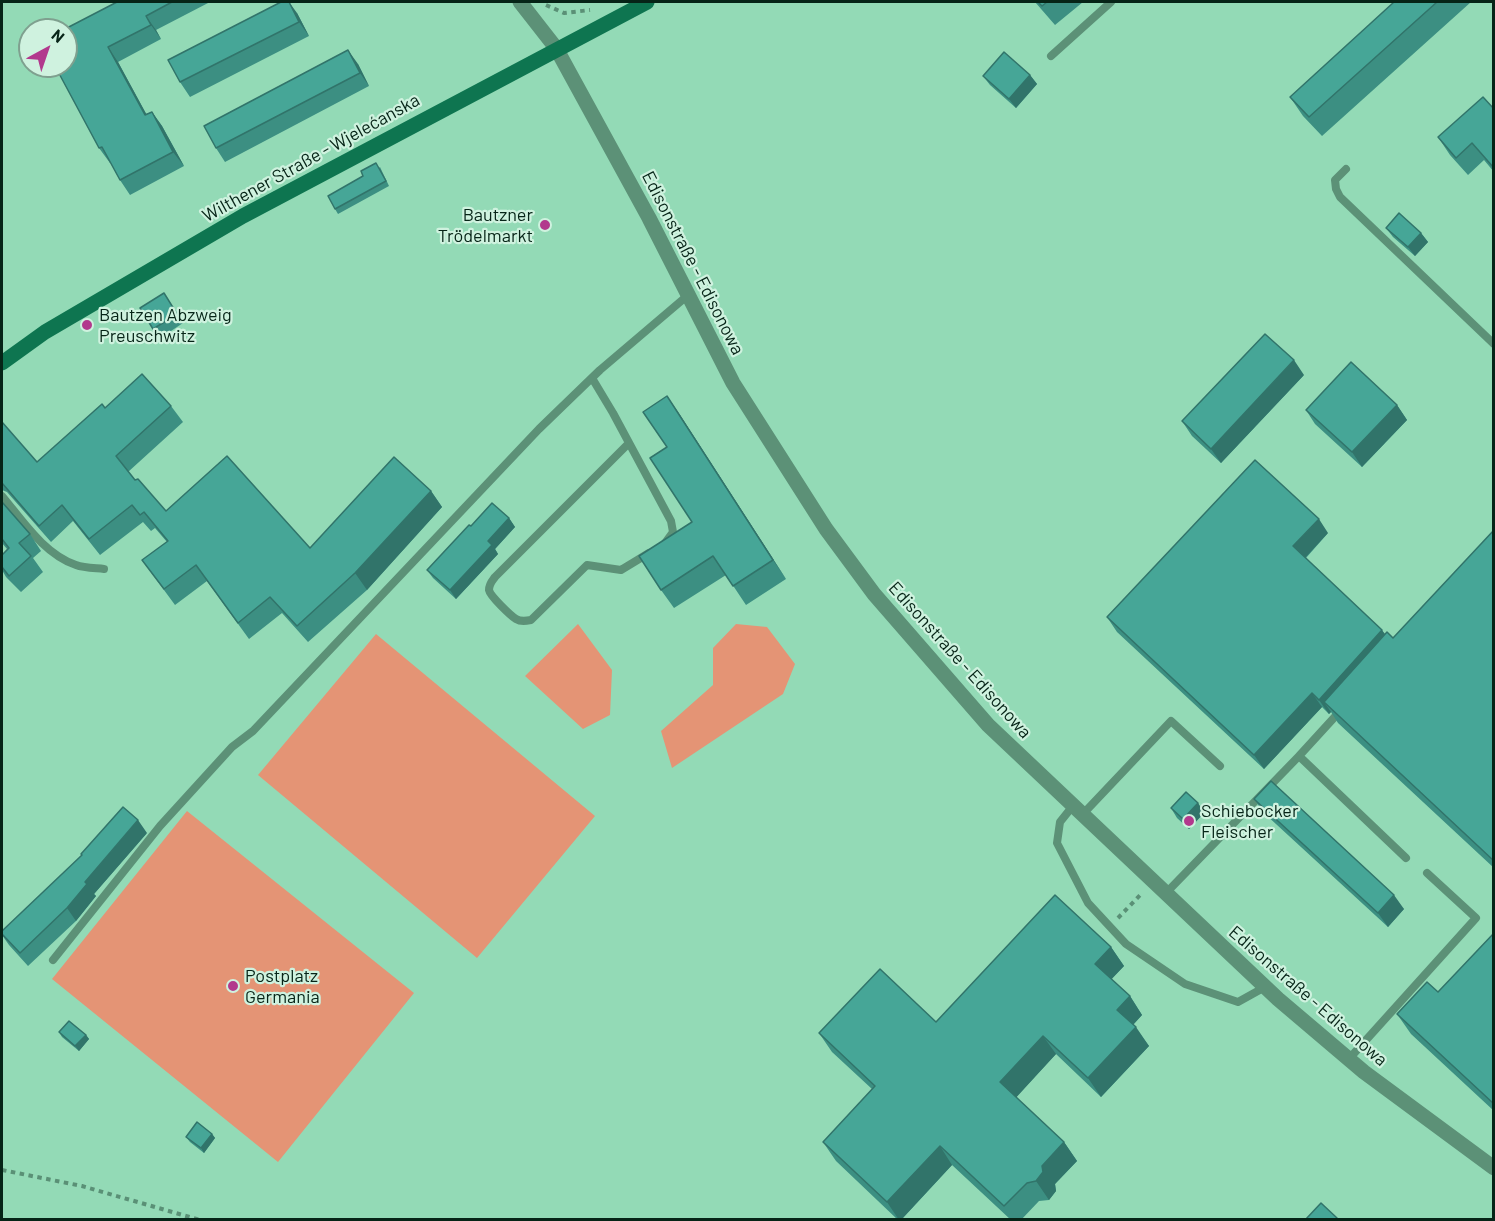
<!DOCTYPE html>
<html>
<head>
<meta charset="utf-8">
<style>
	body { margin:0 }
	#map { position:relative; width:1495px; height:1221px; overflow:hidden; background:#93dab6; font-family:Barlow,sans-serif }
	canvas { display:block }
	.frame { position:absolute; inset:0; border:3px solid #062417; pointer-events:none }
	.north { position:absolute; left:18px; top:18px; width:60px; height:60px; box-sizing:border-box; background:#cff2df; border:2px solid #7fa08f; border-radius:50%; rotate:40deg; font-size:16px; font-weight:700; line-height:24px; text-align:center; color:#062417 }
	.north::after { content:''; display:block; margin:auto; width:21px; height:27px; background:#b2398d; clip-path:polygon(50% 0,100% 100%,50% 72%,0 100%) }
</style>
</head>
<body>
<div id="map">
<canvas width="1495" height="1221"></canvas>
<div class="frame"></div>
<div class="north">N</div>
</div>
<script>
const context = document.querySelector('canvas').getContext('2d');
context.lineJoin = 'round';
function fill(path, color) { context.fillStyle = color; context.fill(path, 'evenodd'); }
function strokePath(path, color, width, dash) { context.strokeStyle = color; context.lineWidth = width; context.lineCap = dash ? 'butt' : 'round'; context.setLineDash(dash || []); context.stroke(path); }
function write(font, color, halo, rows, align = 'center') {
  context.font = font + ' Barlow,sans-serif'; context.lineWidth = 4.5; context.setLineDash([]); context.textBaseline = 'middle'; context.strokeStyle = halo; context.fillStyle = color; for (const [text, x, y, turn = 0] of rows) {
    context.save(); context.translate(x, y); context.rotate((+turn || 0) * Math.PI / 180); context.textAlign = isNaN(turn) ? turn : align; if (halo) context.strokeText(text, 0, 0); context.fillText(text, 0, 0); context.restore();
  }
}
const green = new Path2D(`
	M 578,624 L 612,670 L 610,715 L 583,729 L 525,676 Z
	M 736,624 L 767,627 L 795,664 L 783,694 L 672,768 L 661,731 L 713,685 L 713,648 Z
	M 376,634 L 595,816 L 477,958 L 258,775 Z
	M 187,811 L 414,993 L 278,1162 L 52,979 Z`);
const path = new Path2D(`
	M 546,5 L 564,13 L 590,10
	M 1118,918 L 1142,893
	M 2,1170 L 82,1186 L 200,1220`);
const lane = new Path2D(`
	M 1051,56 L 1111,2
	M 1346,169 L 1335,180 L 1336,189 L 1340,197 L 1494,344
	M 592,378 L 613,413 L 671,521 L 673,532 L 665,543
	M 629,443 L 495,577 C 492,581 489,584 489,590 C 490,596 511,616 516,619 C 521,622 526,621 531,620 L 587,565 L 621,570 L 649,553
	M 2,496 C 23,521 44,554 76,565 C 84,568 95,568 104,569
	M 1299,756 L 1342,709
	M 1072,807 L 1060,822 L 1057,843 L 1088,903 L 1126,944 L 1185,984 L 1238,1002 L 1265,987
	M 1082,815 L 1171,721 L 1220,766
	M 1166,893 L 1299,756 L 1406,858
	M 53,960 L 160,826 L 232,747 L 253,731 L 539,429 L 600,370 L 687,296
	M 1348,1060 L 1476,918 L 1427,873`);
const street = new Path2D(`
	M 520,2 L 556,48 L 649,218 L 733,383 L 826,529 L 874,594 L 988,725 L 1278,999 L 1364,1072 L 1494,1168`);
const secondary = new Path2D(`
	M 2,363 L 45,332 L 243,216 L 647,2`);
const wall = new Path2D(`
	M 117,2 L 210,2 L 156,30 L 161,39 L 118,62 L 146,114 L 152,112 L 162,126 L 184,166 L 130,195 L 120,180 L 110,162 L 110,163 L 99,148 L 55,66 Z
	M 1035,2 L 1083,2 L 1055,25 Z
	M 1394,2 L 1471,2 L 1322,136 L 1303,116 L 1290,97 Z
	M 297,13 L 309,36 L 190,97 L 180,82 Z
	M 358,64 L 369,86 L 225,162 L 216,148 Z
	M 1030,75 L 1037,84 L 1016,108 L 990,85 L 983,76 Z
	M 1494,109 L 1494,172 L 1484,160 L 1468,175 L 1450,155 L 1438,137 Z
	M 380,167 L 389,186 L 338,214 L 335,209 Z
	M 1386,228 L 1421,233 L 1428,242 L 1415,256 L 1393,237 Z
	M 164,293 L 183,323 L 159,339 L 153,329 Z
	M 1304,375 L 1221,463 L 1192,436 L 1182,421 Z
	M 667,396 L 680,415 L 786,579 L 746,605 L 726,575 L 674,608 L 661,590 L 692,522 L 667,447 Z
	M 1397,405 L 1407,420 L 1362,467 L 1315,424 L 1306,410 Z
	M 171,406 L 183,422 L 128,472 L 135,480 L 166,511 L 310,548 L 431,491 L 442,507 L 367,590 L 308,642 L 282,613 L 249,639 L 207,581 L 175,605 L 142,560 L 167,542 L 155,528 L 151,531 L 143,522 L 100,555 L 73,521 L 51,542 L 7,492 L 2,490 L 2,422 L 37,462 L 105,408 Z
	M 2,502 L 30,534 L 41,551 L 33,558 L 43,572 L 21,592 L 6,577 L 2,570 L 2,555 L 7,549 L 2,543 Z
	M 509,518 L 515,527 L 495,549 L 498,554 L 456,599 L 433,578 L 427,570 L 471,526 Z
	M 1494,530 L 1494,868 L 1338,723 L 1331,712 L 1329,714 L 1322,707 L 1264,769 L 1117,632 L 1107,617 L 1328,533 L 1306,558 L 1385,634 L 1393,638 Z
	M 1254,799 L 1404,909 L 1388,927 L 1264,813 Z
	M 1198,803 L 1204,813 L 1189,829 L 1177,818 L 1171,808 Z
	M 147,833 L 94,894 L 96,896 L 76,921 L 28,966 L 9,945 L 2,935 L 2,931 Z
	M 1494,933 L 1494,1111 L 1411,1034 L 1397,1014 L 1438,992 Z
	M 1111,947 L 1124,966 L 1111,979 L 1130,996 L 1142,1015 L 1133,1025 L 1149,1046 L 1101,1097 L 1056,1054 L 1016,1097 L 1064,1142 L 1077,1161 L 1055,1184 L 1056,1191 L 1049,1200 L 1039,1201 L 1021,1220 L 1011,1220 L 952,1165 L 901,1220 L 898,1220 L 836,1161 L 823,1142 L 872,1089 L 832,1052 L 819,1033 L 936,1022 Z
	M 59,1032 L 86,1035 L 89,1039 L 79,1051 L 62,1037 Z
	M 212,1134 L 215,1138 L 204,1153 L 190,1142 L 186,1137 Z`);
const shadedWall = new Path2D(`
	M 289,2 L 297,13 L 309,36 L 299,22 Z
	M 146,16 L 156,30 L 161,39 L 151,25 Z
	M 108,47 L 118,62 L 155,130 L 145,115 Z
	M 348,50 L 358,64 L 369,86 L 360,73 Z
	M 1030,75 L 1037,84 L 1016,108 L 1009,99 Z
	M 152,112 L 162,126 L 184,166 L 173,152 Z
	M 1421,233 L 1428,242 L 1415,256 L 1408,247 Z
	M 1294,360 L 1304,375 L 1221,463 L 1211,449 Z
	M 667,396 L 680,415 L 786,579 L 773,560 Z
	M 1397,405 L 1407,420 L 1362,467 L 1352,452 Z
	M 431,491 L 442,507 L 367,590 L 355,573 Z
	M 509,518 L 515,527 L 495,549 L 498,554 L 456,599 L 450,590 L 488,541 Z
	M 1319,519 L 1328,533 L 1303,560 L 1293,546 Z
	M 1382,630 L 1392,644 L 1324,702 L 1331,712 L 1329,714 L 1319,700 Z
	M 1312,693 L 1322,707 L 1264,769 L 1254,755 Z
	M 1198,803 L 1204,813 L 1189,829 L 1183,819 Z
	M 138,820 L 147,833 L 94,894 L 96,896 L 76,921 L 67,908 L 85,882 Z
	M 1394,895 L 1404,909 L 1388,927 L 1378,913 Z
	M 1111,947 L 1124,966 L 1108,983 L 1095,964 Z
	M 1130,996 L 1142,1015 L 1130,1028 L 1117,1010 Z
	M 1136,1027 L 1149,1046 L 1101,1097 L 1088,1078 Z
	M 86,1035 L 89,1039 L 79,1051 L 75,1046 Z
	M 1043,1036 L 1056,1054 L 1013,1101 L 1000,1082 Z
	M 212,1134 L 215,1138 L 204,1153 L 201,1148 Z
	M 1064,1142 L 1077,1161 L 1055,1184 L 1056,1191 L 1049,1200 L 1036,1181 L 1042,1166 Z
	M 940,1146 L 952,1165 L 901,1220 L 899,1220 L 887,1202 Z`);
const building = new Path2D(`
	M 117,2 L 172,2 L 146,16 L 151,25 L 108,47 L 145,115 L 152,112 L 173,152 L 120,180 L 102,147 L 99,148 L 55,66 L 66,66 L 66,30 L 63,30 Z
	M 281,2 L 289,2 L 299,22 L 180,82 L 168,60 Z
	M 1038,2 L 1047,2 L 1042,6 Z
	M 1394,2 L 1437,2 L 1309,117 L 1290,97 Z
	M 348,50 L 360,73 L 216,148 L 204,126 Z
	M 1004,52 L 1030,75 L 1009,99 L 983,76 Z
	M 1483,97 L 1494,109 L 1494,168 L 1472,143 L 1456,158 L 1438,137 Z
	M 376,163 L 386,181 L 335,209 L 328,196 L 363,176 L 361,171 Z
	M 1399,213 L 1421,233 L 1408,247 L 1386,228 Z
	M 164,293 L 177,314 L 153,329 L 140,308 Z
	M 1265,334 L 1294,360 L 1211,449 L 1182,421 Z
	M 1351,362 L 1397,405 L 1352,452 L 1306,410 Z
	M 142,374 L 171,406 L 116,456 L 135,480 L 138,479 L 166,511 L 227,456 L 310,548 L 394,457 L 431,491 L 355,573 L 297,626 L 270,597 L 238,623 L 196,565 L 164,589 L 142,560 L 168,541 L 144,512 L 140,515 L 132,505 L 89,539 L 62,505 L 39,526 L 2,483 L 2,422 L 37,462 L 102,404 L 105,408 Z
	M 667,396 L 773,560 L 733,586 L 713,556 L 661,590 L 639,556 L 692,522 L 650,458 L 667,447 L 643,412 Z
	M 1255,460 L 1319,519 L 1293,546 L 1382,630 L 1319,700 L 1312,693 L 1254,755 L 1107,617 Z
	M 2,502 L 30,534 L 19,543 L 31,556 L 9,576 L 2,567 L 2,555 L 9,548 L 2,539 Z
	M 492,503 L 509,518 L 488,541 L 492,545 L 450,590 L 427,570 L 469,525 L 471,526 Z
	M 1494,530 L 1494,861 L 1324,702 L 1387,632 L 1393,638 Z
	M 1271,781 L 1394,895 L 1378,913 L 1254,799 Z
	M 1186,792 L 1198,803 L 1183,819 L 1171,808 Z
	M 123,807 L 138,820 L 85,882 L 87,884 L 67,908 L 20,953 L 2,934 L 2,931 L 82,855 L 81,854 Z
	M 1055,895 L 1111,947 L 1095,964 L 1130,996 L 1117,1010 L 1136,1027 L 1088,1078 L 1043,1036 L 1000,1082 L 1064,1142 L 1042,1166 L 1043,1172 L 1036,1181 L 1027,1183 L 1004,1206 L 940,1146 L 887,1202 L 823,1142 L 875,1086 L 819,1033 L 880,969 L 936,1022 Z
	M 1494,933 L 1494,1104 L 1397,1014 L 1427,982 L 1438,992 Z
	M 69,1021 L 86,1035 L 75,1046 L 59,1032 Z
	M 197,1122 L 212,1134 L 201,1148 L 186,1137 Z
	M 1321,1203 L 1337,1218 L 1335,1220 L 1305,1220 Z`);
const markers = [
	[545,225,6,"#b2398d"],
	[87,325,6,"#b2398d"],
	[1189,821,6,"#b2398d"],
	[233,986,6,"#b2398d"]
];
const streetNames = [
	["Wilthener Straße - Wjelećanska",311,158,-29],
	["Edisonstraße - Edisonowa",693,263,63],
	["Edisonstraße - Edisonowa",960,660,48],
	["Edisonstraße - Edisonowa",1308,996,41]
];
const poiNames = [
	["Bautzner",533,215,"right"],
	["Trödelmarkt",533,236,"right"],
	["Bautzen Abzweig",99,315],
	["Preuschwitz",99,336],
	["Schiebocker",1201,811],
	["Fleischer",1201,832],
	["Postplatz",245,976],
	["Germania",245,997]
];
fill(green, '#e49475');
strokePath(path, '#5a9076', 4, [4.5, 4.5]);
strokePath(lane, '#5c9177', 8);
strokePath(street, '#5c9177', 15);
strokePath(secondary, '#0e7550', 15);
fill(wall, '#3c8f82');
fill(shadedWall, '#31746a');
fill(building, '#46a697');
strokePath(building, '#31746a', 1.5);
for (const [x, y, r, color] of markers) { const dot = new Path2D(); dot.arc(x, y, r, 0, 2 * Math.PI); context.fillStyle = color; context.fill(dot); strokePath(dot, '#cff2df', 2); }
write('18px', '#062417', '#cff2df', streetNames);
write('18px', '#062417', '#cff2df', poiNames, 'left');
</script>
</body>
</html>
